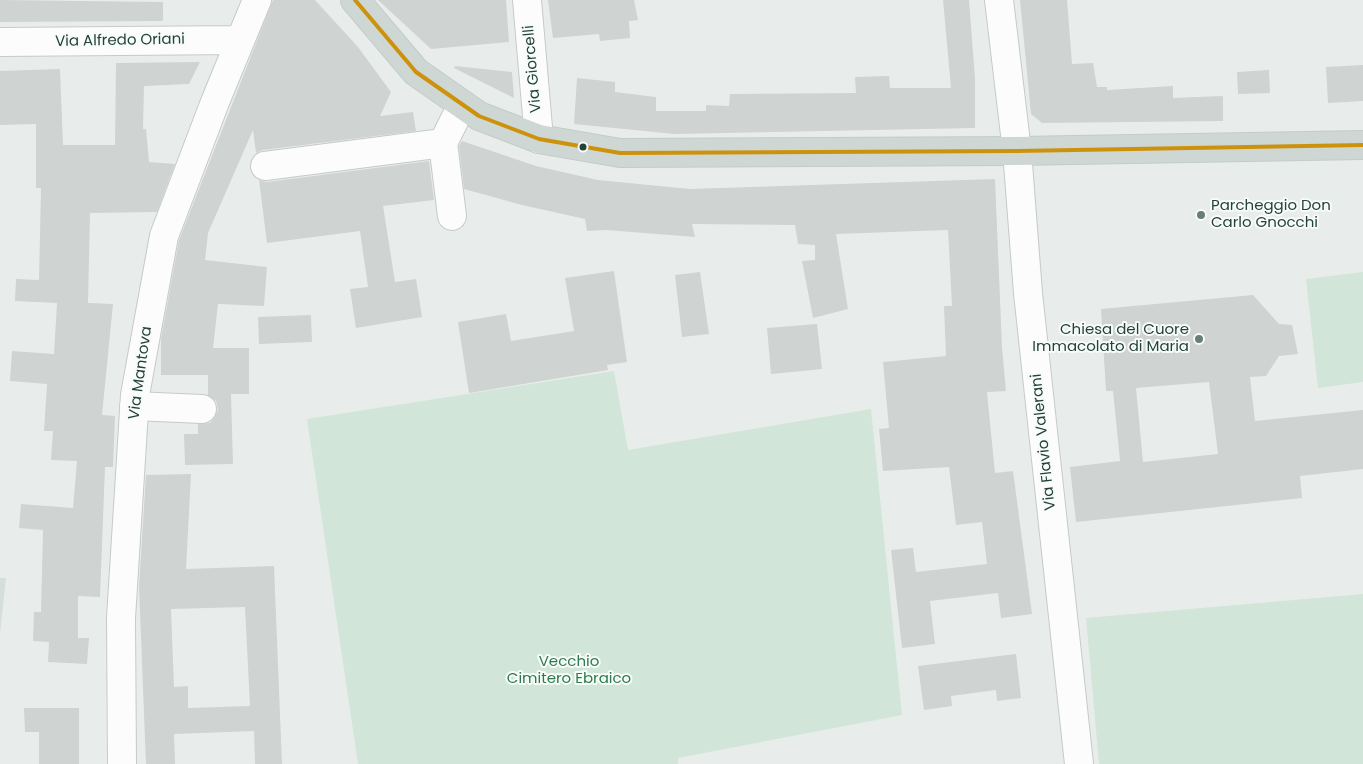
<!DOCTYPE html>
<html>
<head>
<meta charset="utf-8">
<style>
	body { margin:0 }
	canvas { display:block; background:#e8edeb }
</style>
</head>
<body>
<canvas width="1363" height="764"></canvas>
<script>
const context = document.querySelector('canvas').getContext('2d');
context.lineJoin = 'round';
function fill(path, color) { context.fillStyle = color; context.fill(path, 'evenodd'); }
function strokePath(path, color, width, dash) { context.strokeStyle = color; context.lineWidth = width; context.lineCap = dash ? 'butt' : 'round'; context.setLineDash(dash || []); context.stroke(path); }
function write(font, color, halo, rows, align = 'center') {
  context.font = font + ' Poppins,sans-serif'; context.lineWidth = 4; context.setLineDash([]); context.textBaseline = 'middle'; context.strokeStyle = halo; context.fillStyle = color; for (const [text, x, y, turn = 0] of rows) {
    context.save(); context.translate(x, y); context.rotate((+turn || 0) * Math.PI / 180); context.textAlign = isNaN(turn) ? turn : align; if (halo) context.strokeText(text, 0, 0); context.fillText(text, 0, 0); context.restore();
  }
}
const built = new Path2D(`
	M 0,578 L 6,578 L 0,634 Z`);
const green = new Path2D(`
	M 1363,272 L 1363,382 L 1318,388 L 1306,279 Z
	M 614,371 L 628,450 L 871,409 L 902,715 L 678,758 L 678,764 L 358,764 L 307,419 Z
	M 1363,594 L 1363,764 L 1099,764 L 1086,618 Z`);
const building = new Path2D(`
	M 0,0 L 163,2 L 163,21 L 0,22 Z
	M 273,0 L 315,0 L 358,47 L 391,92 L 380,116 L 413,112 L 416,131 L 263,150 L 256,153 L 253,130 L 208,233 L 205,260 L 267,267 L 264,306 L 218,304 L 213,348 L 249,348 L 249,394 L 231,394 L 233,464 L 185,465 L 184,434 L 198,434 L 198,424 L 210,423 L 215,417 L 218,409 L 216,401 L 208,395 L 208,375 L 161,375 L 161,339 L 179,240 Z
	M 378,0 L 506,0 L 509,42 L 431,49 Z
	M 548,0 L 634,0 L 638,20 L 629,21 L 630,38 L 600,41 L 599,34 L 553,38 Z
	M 943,0 L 969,0 L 975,78 L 975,128 L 674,134 L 574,124 L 577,78 L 615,82 L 615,92 L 656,97 L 656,111 L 706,111 L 706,105 L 729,106 L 730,94 L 856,93 L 855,77 L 889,76 L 890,88 L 951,88 Z
	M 1020,0 L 1067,0 L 1072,64 L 1093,63 L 1097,87 L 1107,87 L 1107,90 L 1173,86 L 1173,98 L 1223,96 L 1223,121 L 1042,123 L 1031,114 Z
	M 200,62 L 189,84 L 144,86 L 143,129 L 146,129 L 149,162 L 175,164 L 157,212 L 90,213 L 88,303 L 113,304 L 102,415 L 115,416 L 113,467 L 105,467 L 100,597 L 78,596 L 78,638 L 89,638 L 87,664 L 48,662 L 49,642 L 33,641 L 34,612 L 41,612 L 43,530 L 19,528 L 21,504 L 73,508 L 77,461 L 51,460 L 53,431 L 44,431 L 47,384 L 10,381 L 12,351 L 54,354 L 57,303 L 15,301 L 16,279 L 39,280 L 41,188 L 36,188 L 36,124 L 0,125 L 0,71 L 60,69 L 63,145 L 115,145 L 116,63 Z
	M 1363,65 L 1363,101 L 1328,103 L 1326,67 Z
	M 455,66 L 512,72 L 514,98 L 454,68 Z
	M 1269,70 L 1270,93 L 1238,94 L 1237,72 Z
	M 462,141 L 536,166 L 598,180 L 690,189 L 995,179 L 1002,347 L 1006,391 L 987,392 L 995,473 L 1013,471 L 1032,614 L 1001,618 L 998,593 L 930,601 L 935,644 L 902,648 L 891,550 L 913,548 L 916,572 L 987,564 L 982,522 L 956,525 L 949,467 L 883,471 L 879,429 L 889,428 L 883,362 L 946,356 L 944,306 L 952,306 L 948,230 L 836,234 L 848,309 L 813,318 L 802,261 L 815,260 L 815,245 L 798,244 L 795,225 L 692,224 L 695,237 L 606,230 L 587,231 L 585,219 L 522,205 L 464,189 L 459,146 Z
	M 429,161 L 434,200 L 383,206 L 395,282 L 416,279 L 422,317 L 356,328 L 350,289 L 368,287 L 360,231 L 267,243 L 259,180 L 267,182 Z
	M 614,271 L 627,362 L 607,365 L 608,370 L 469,393 L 458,322 L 506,314 L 511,341 L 574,331 L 565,278 Z
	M 700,272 L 709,334 L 682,337 L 675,275 Z
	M 1253,295 L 1279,324 L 1292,325 L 1298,354 L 1279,356 L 1266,376 L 1250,377 L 1255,421 L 1363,410 L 1363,469 L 1300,476 L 1302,498 L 1076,522 L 1070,467 L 1120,461 L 1113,391 L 1106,391 L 1101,309 ZM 1209,382 L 1218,454 L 1143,462 L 1136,388 Z
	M 311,315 L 312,342 L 259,344 L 258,317 Z
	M 817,324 L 822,369 L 771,374 L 767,328 Z
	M 191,474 L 186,569 L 274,566 L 282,764 L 255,764 L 254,731 L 174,734 L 175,764 L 146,764 L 139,587 L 146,475 ZM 245,607 L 250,706 L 188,708 L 188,686 L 174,687 L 171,609 Z
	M 1016,654 L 1021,698 L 997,701 L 996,690 L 951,696 L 952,706 L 924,710 L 918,666 Z
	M 24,708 L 79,708 L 79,764 L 39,764 L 39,732 L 25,732 Z`);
const minor = new Path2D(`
	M 527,0 L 539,139
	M 999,0 L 1017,151 L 1028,293 L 1079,764
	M 0,42 L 239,40
	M 265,166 L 443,143
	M 452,216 L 443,143 L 462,105
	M 134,406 L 202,409
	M 122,764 L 121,618 L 135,395 L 164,236 L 215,102 L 257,0`);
const major = new Path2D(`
	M 355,0 L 416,72 L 479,116 L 539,139 L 620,153 L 1017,151 L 1363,145`);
const bus1 = new Path2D(`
	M 355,0 L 416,72 L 479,116 L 539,139 L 620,153 L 1017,151 L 1363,145`);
const markers = [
	[583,147,4.5,"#24423a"],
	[1201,215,5,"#697e78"],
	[1199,339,5,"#697e78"]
];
const streetNames = [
	["Via Alfredo Oriani",120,41,-1],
	["Via Giorcelli",533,69,-95],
	["Via Mantova",141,373,-82],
	["Via Flavio Valerani",1044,442,-96]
];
const poiNames = [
	["Parcheggio Don",1211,206],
	["Carlo Gnocchi",1211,223],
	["Chiesa del Cuore",1189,330,"right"],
	["Immacolato di Maria",1189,347,"right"]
];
const parkNames = [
	["Vecchio",569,662],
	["Cimitero Ebraico",569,679]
];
fill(built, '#d6dedb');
fill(green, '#d1e6d8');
fill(building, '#cfd4d2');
strokePath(minor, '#c5cac8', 30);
strokePath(major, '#c3ccc9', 30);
strokePath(minor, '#fcfcfc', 28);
strokePath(major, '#cfd7d5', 28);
strokePath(bus1, '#cd920c', 4);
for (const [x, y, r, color] of markers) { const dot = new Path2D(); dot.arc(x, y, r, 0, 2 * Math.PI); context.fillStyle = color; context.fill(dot); strokePath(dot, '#f7fbf9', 2); }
write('15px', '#24423a', '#f7fbf9', streetNames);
write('15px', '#24423a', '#f7fbf9', poiNames, 'left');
write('15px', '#2d7a4b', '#f7fbf9', parkNames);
</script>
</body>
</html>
